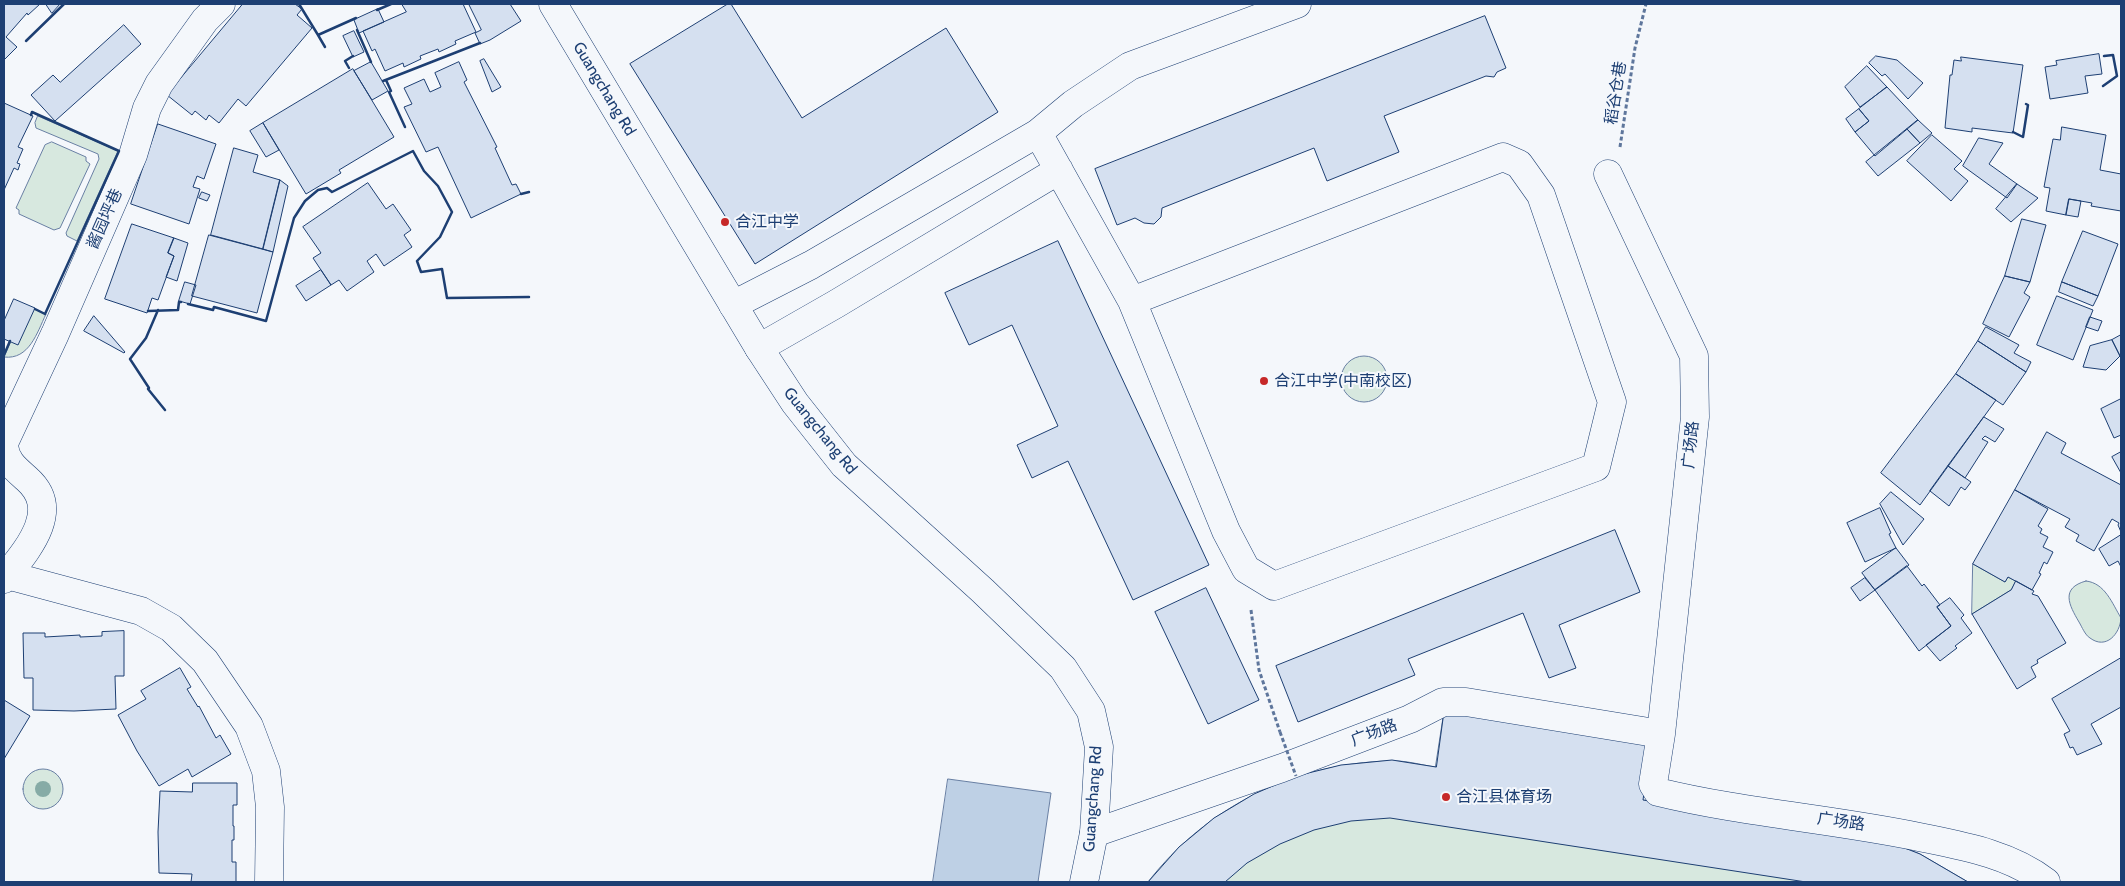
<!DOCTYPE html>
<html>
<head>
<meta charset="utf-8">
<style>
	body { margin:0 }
	#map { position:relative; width:2125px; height:886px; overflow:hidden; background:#f4f7fb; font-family:Cabin,sans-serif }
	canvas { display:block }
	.frame { position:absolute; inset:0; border:5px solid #1d3f73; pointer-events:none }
</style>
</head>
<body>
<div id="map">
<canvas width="2125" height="886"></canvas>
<div class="frame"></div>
</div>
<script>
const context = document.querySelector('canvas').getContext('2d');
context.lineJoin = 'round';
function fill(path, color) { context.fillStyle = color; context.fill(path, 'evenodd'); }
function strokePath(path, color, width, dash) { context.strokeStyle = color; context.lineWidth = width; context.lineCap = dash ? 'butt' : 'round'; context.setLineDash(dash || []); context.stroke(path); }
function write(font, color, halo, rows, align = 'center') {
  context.font = font + ' Cabin,"Noto Sans SC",sans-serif'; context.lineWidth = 4; context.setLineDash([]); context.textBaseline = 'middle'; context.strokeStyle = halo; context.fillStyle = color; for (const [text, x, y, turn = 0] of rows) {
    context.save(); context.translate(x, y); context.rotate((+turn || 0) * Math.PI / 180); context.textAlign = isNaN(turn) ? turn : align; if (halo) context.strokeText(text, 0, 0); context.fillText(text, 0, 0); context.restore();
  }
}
const green = new Path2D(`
	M 38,116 L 118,151 L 77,241 L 67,236 L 66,233 L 99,159 L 98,154 L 36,128 L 35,123 Z
	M 52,142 L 86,157 L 86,161 L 90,164 L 60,228 L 54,230 L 19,214 L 19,210 L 16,208 L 45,145 Z
	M 34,309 L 46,314 C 37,333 29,360 4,357 L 11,341 Z
	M1341 379a23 23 0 1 1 46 0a23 23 0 1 1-46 0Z
	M 1973,564 L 2005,582 L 2008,577 L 2016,581 L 2011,590 L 1972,614 Z
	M 2086,581 C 2105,583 2112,603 2121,618 C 2120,634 2106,650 2090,638 C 2085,635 2082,627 2079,622 C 2069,605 2060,588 2086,581 Z
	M 1445,707 L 1643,800 L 1874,836 L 1920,854 L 1968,882 L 1148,882 C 1206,807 1295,763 1390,761 C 1405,760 1421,765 1435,767 Z
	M23 789a20 20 0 1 1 40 0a20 20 0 1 1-40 0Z`);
const water = new Path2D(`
	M 948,779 L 1051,793 L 1038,882 L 933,882 Z`);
const building = new Path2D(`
	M 4,4 L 40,4 L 28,15 L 27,13 L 6,37 L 17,47 L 4,60 Z
	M 46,4 L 60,4 L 52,13 Z
	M 243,4 L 295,4 L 302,9 L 297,15 L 312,28 L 246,106 L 238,99 L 219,123 L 209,115 L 206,120 L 195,111 L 192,115 L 167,95 Z
	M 402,4 L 463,4 L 476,32 L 455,41 L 456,44 L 439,52 L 438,49 L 420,56 L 421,59 L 404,67 L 403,63 L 385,71 L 375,49 L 372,51 L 363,31 L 406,12 Z
	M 469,4 L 510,4 L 521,21 L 490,40 L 480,44 L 475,33 L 481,30 Z
	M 728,4 L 731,4 L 802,118 L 946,28 L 998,112 L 755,264 L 630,64 Z
	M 378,9 L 384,22 L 359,33 L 354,20 Z
	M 1485,16 L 1506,68 L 1497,72 L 1494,77 L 1486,76 L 1384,116 L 1399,152 L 1327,181 L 1314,148 L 1162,208 L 1161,217 L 1154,224 L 1144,223 L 1135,218 L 1117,225 L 1095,169 Z
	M 124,25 L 141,44 L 55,121 L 31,95 L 53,75 L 60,82 Z
	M 354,31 L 364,52 L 353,57 L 343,36 Z
	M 2099,54 L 2102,74 L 2085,76 L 2088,93 L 2050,99 L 2045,67 L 2057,65 L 2056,61 Z
	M 1876,56 L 1897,60 L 1923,83 L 1908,99 L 1885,74 L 1882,76 L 1869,63 Z
	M 1961,57 L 2023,65 L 2013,133 L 1972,128 L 1972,132 L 1945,128 L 1950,75 L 1952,75 L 1954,60 L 1961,61 Z
	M 484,59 L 501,87 L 492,92 L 480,61 Z
	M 371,62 L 388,91 L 372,100 L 354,71 Z
	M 459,62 L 467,80 L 464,82 L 497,147 L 495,148 L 512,185 L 516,184 L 521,194 L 471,218 L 438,147 L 426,152 L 404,107 L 412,104 L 404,88 L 424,79 L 430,92 L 441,87 L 435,73 Z
	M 1867,66 L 1887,87 L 1860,107 L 1845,87 Z
	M 353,69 L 394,137 L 339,170 L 341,173 L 306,194 L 263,123 Z
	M 1887,87 L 1918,120 L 1875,156 L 1855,132 L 1869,121 L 1859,109 Z
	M 4,103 L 33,116 L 18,147 L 23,149 L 17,163 L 20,164 L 18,170 L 14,168 L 4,190 Z
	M 1859,109 L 1869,121 L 1855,132 L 1846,119 Z
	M 1918,120 L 1932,133 L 1920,143 L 1907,129 Z
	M 263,123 L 279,150 L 266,157 L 250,131 Z
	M 158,124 L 216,144 L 204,179 L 197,176 L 193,187 L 200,189 L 189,224 L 131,204 Z
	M 2062,127 L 2106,135 L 2100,170 L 2121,174 L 2121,211 L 2091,206 L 2092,203 L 2069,199 L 2066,215 L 2046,211 L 2050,188 L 2044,187 L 2053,139 L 2060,140 Z
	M 1907,129 L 1920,143 L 1878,176 L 1866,162 Z
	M 1932,135 L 1962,161 L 1954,169 L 1968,181 L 1951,201 L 1907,161 Z
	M 1979,138 L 2003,143 L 1989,164 L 2017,184 L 2007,198 L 1963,166 Z
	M 234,148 L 258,155 L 253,172 L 280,180 L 263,249 L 211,235 Z
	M 280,180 L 288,186 L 273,252 L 263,249 Z
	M 368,183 L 386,209 L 393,204 L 411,230 L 404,235 L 412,247 L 384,266 L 376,254 L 367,261 L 374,272 L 347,291 L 339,280 L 331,285 L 313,258 L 321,253 L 303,227 Z
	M 2017,184 L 2038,198 L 2011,222 L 1996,209 Z
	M 202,192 L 210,195 L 207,201 L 199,198 Z
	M 2069,199 L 2081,201 L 2078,217 L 2066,215 Z
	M 2022,219 L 2046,225 L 2030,282 L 2005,276 Z
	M 132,224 L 174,238 L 168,253 L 174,256 L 158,300 L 152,298 L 147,313 L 105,299 Z
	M 2083,231 L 2118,244 L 2098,296 L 2062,282 Z
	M 209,235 L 273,252 L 257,313 L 192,296 Z
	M 174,238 L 188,243 L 177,281 L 166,277 L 174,256 L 168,253 Z
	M 1058,241 L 1209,565 L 1133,600 L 1068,461 L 1032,478 L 1017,445 L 1058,426 L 1012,325 L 969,345 L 945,293 Z
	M 321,270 L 331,285 L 306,301 L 296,286 Z
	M 2005,276 L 2030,282 L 2024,293 L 2030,297 L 2009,337 L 1983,324 Z
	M 185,282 L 196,285 L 190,304 L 179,301 Z
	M 2062,282 L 2098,296 L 2093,306 L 2059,292 Z
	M 2057,296 L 2093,310 L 2073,360 L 2037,345 Z
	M 14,299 L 35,308 L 18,345 L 4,339 L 4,321 Z
	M 94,316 L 125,352 L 124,353 L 84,331 Z
	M 2090,317 L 2102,321 L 2098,331 L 2086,327 Z
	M 1986,327 L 2019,345 L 2014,353 L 2031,362 L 2026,372 L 1978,341 Z
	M 2121,335 L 2121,355 L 2120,356 L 2112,340 Z
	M 2112,340 L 2120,356 L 2106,370 L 2083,367 L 2090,346 Z
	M 1978,341 L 2026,372 L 2003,405 L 1956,374 Z
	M 1956,374 L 1996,400 L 1920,505 L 1881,473 Z
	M 2121,399 L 2121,435 L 2114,438 L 2101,409 Z
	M 1984,417 L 2004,429 L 1995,442 L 1985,436 L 1982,439 L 1988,442 L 1965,478 L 1948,466 Z
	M 2047,432 L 2066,443 L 2061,453 L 2121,485 L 2121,532 L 2118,525 L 2119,523 L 2112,519 L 2094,551 L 2076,541 L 2079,535 L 2065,527 L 2070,519 L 2015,490 Z
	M 2121,452 L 2121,473 L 2112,457 Z
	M 1948,466 L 1971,482 L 1965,490 L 1961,487 L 1949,506 L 1930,491 Z
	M 2015,490 L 2048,509 L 2038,526 L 2042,529 L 2040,533 L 2048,537 L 2043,547 L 2053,552 L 2047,564 L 2044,562 L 2039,573 L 2041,574 L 2032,590 L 2008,577 L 2005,582 L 1973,564 Z
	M 1891,492 L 1924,519 L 1903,545 L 1880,504 Z
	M 1880,508 L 1891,533 L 1889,534 L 1896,548 L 1865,562 L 1847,523 Z
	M 1615,530 L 1640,592 L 1559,625 L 1576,668 L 1549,678 L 1523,613 L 1408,659 L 1415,675 L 1298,722 L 1276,666 Z
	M 2121,535 L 2121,567 L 2118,561 L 2109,566 L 2099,549 Z
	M 1896,548 L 1909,565 L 1875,590 L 1862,573 Z
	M 1907,566 L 1922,586 L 1924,584 L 1940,605 L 1937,607 L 1951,626 L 1919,651 L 1875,590 Z
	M 1865,578 L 1875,590 L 1860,601 L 1851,588 Z
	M 2016,581 L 2034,591 L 2032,594 L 2038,596 L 2066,643 L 2037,660 L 2038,663 L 2031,667 L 2036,677 L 2017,689 L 1972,614 L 2011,590 Z
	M 1206,588 L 1259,700 L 1208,724 L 1155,612 Z
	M 1950,598 L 1964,615 L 1961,618 L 1972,633 L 1955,646 L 1957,648 L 1940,661 L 1926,645 L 1951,626 L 1937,607 Z
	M 124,631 L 124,676 L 115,676 L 116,709 L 74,711 L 33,710 L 33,678 L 24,678 L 23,633 L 45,633 L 45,637 L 80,635 L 80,637 L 102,636 L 102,632 Z
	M 2121,658 L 2121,707 L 2091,724 L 2102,744 L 2077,755 L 2073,747 L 2070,748 L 2064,734 L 2070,731 L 2052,699 Z
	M 180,668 L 191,687 L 187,689 L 198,707 L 199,706 L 216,738 L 220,735 L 231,754 L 192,777 L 188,769 L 159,786 L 137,751 L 118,715 L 146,699 L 141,691 Z
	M 4,700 L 30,716 L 4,759 Z
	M 1445,707 L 1652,740 L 1643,800 L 1874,836 L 1920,854 L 1968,882 L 1806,882 L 1390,818 L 1351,821 L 1314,830 L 1280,844 L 1247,863 L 1225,882 L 1148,882 L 1179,847 L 1214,818 L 1254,794 L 1296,776 L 1341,765 L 1392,760 L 1436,767 Z
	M 193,783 L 237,783 L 237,805 L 233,805 L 233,826 L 234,826 L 234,840 L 232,840 L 232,862 L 236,862 L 236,882 L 191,882 L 192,874 L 159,873 L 158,832 L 160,791 L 192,792 Z`);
const path = new Path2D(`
	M 1620,147 L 1635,48 L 1646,4
	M 1251,610 L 1259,670 L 1280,732`);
const minor = new Path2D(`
	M 1038,133 L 1132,301 L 1226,531 L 1246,569 L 1274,586 L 1596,467 L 1612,402 L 1541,195 L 1519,164 L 1503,157 L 1132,301
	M 1608,174 L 1694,356 L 1695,417 L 1661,734
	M 733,305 L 811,265 L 1038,133 L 1073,104 L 1130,66 L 1297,4
	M 759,348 L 836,304 L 1059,170
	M 4,443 L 55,334 L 133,155 L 147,108 L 159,84 L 205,20 L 221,4
	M 4,446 C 6,462 16,469 27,479 C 63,511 26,551 4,579
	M 7,575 L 141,611 L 171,628 L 205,661 L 249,726 L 266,771 L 270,807 L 269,882
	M 1094,833 L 1282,768 L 1410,719 L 1443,702 L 1466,702 L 1661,734 L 1653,784 L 1658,792 C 1744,813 1833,819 1919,837 C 1963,846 2010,854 2046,882`);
const major = new Path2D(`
	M 553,4 L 759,348 L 795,403 L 844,465 L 983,591 L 1063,668 L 1091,711 L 1099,747 L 1094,833 L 1084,882`);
const pathBridge = new Path2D(`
	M 1280,732 L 1296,776`);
const wall = new Path2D(`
	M 299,4 L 318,35 L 356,18
	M 377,10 L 391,4
	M 357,30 L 371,62
	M 318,35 L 325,47
	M 26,41 L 64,4
	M 349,68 L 345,61 L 353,56
	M 386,80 L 391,91 L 389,92 L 405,127
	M 383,81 L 480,43
	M 2103,86 L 2117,76 L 2113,55 L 2104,56
	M 31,115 L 32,112 L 119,151 L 45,314 L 35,309
	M 2013,132 L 2023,137 L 2028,105 L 2026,104
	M 521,194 L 529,192
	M 188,304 L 213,310 L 214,307 L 266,321 L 294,218 L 305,201 L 318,190 L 327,188 L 332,192 L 413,151 L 424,171 L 438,186 L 452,212 L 440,237 L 417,261 L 421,272 L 442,269 L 447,298 L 529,297
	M 158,310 L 146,338 L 130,359 L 149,388 L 148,389 L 165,410
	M 148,311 L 178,310 L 179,302 L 181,302
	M 4,355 L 10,341`);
const trees = [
	[43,789]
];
const markers = [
	[725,222,5,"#c62828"],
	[1264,381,5,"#c62828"],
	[1446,797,5,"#c62828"]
];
const streetNames = [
	["Guangchang Rd",604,89,59],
	["稻谷仓巷",1616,93,-81],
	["酱园坪巷",105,219,-66],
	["Guangchang Rd",820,431,51],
	["广场路",1691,445,-84],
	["广场路",1374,733,-21],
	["Guangchang Rd",1093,799,-86],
	["广场路",1841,822,8]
];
const poiNames = [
	["合江中学",735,222],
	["合江中学(中南校区)",1274,381],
	["合江县体育场",1456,797]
];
fill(green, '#d7e8df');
strokePath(green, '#687fa3', 1);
fill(water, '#bed0e5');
strokePath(water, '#687fa3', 1);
fill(building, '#d5e0f0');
strokePath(building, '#1d3f73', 1);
strokePath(minor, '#1d3f73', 29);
strokePath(major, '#1d3f73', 29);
strokePath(path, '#5e769c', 3, [4, 2.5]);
strokePath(minor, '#f4f7fb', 28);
strokePath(major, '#f4f7fb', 28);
strokePath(pathBridge, '#5e769c', 3, [4, 2.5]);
strokePath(wall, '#1d3f73', 2.5);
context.fillStyle = '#86aba6';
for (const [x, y] of trees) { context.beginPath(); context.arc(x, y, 8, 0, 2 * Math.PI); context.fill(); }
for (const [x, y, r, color] of markers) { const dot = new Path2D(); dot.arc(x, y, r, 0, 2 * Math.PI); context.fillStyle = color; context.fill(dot); strokePath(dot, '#f4f7fb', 2); }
write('16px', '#1d3f73', '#f4f7fb', streetNames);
write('16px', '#1d3f73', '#f4f7fb', poiNames, 'left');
</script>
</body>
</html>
